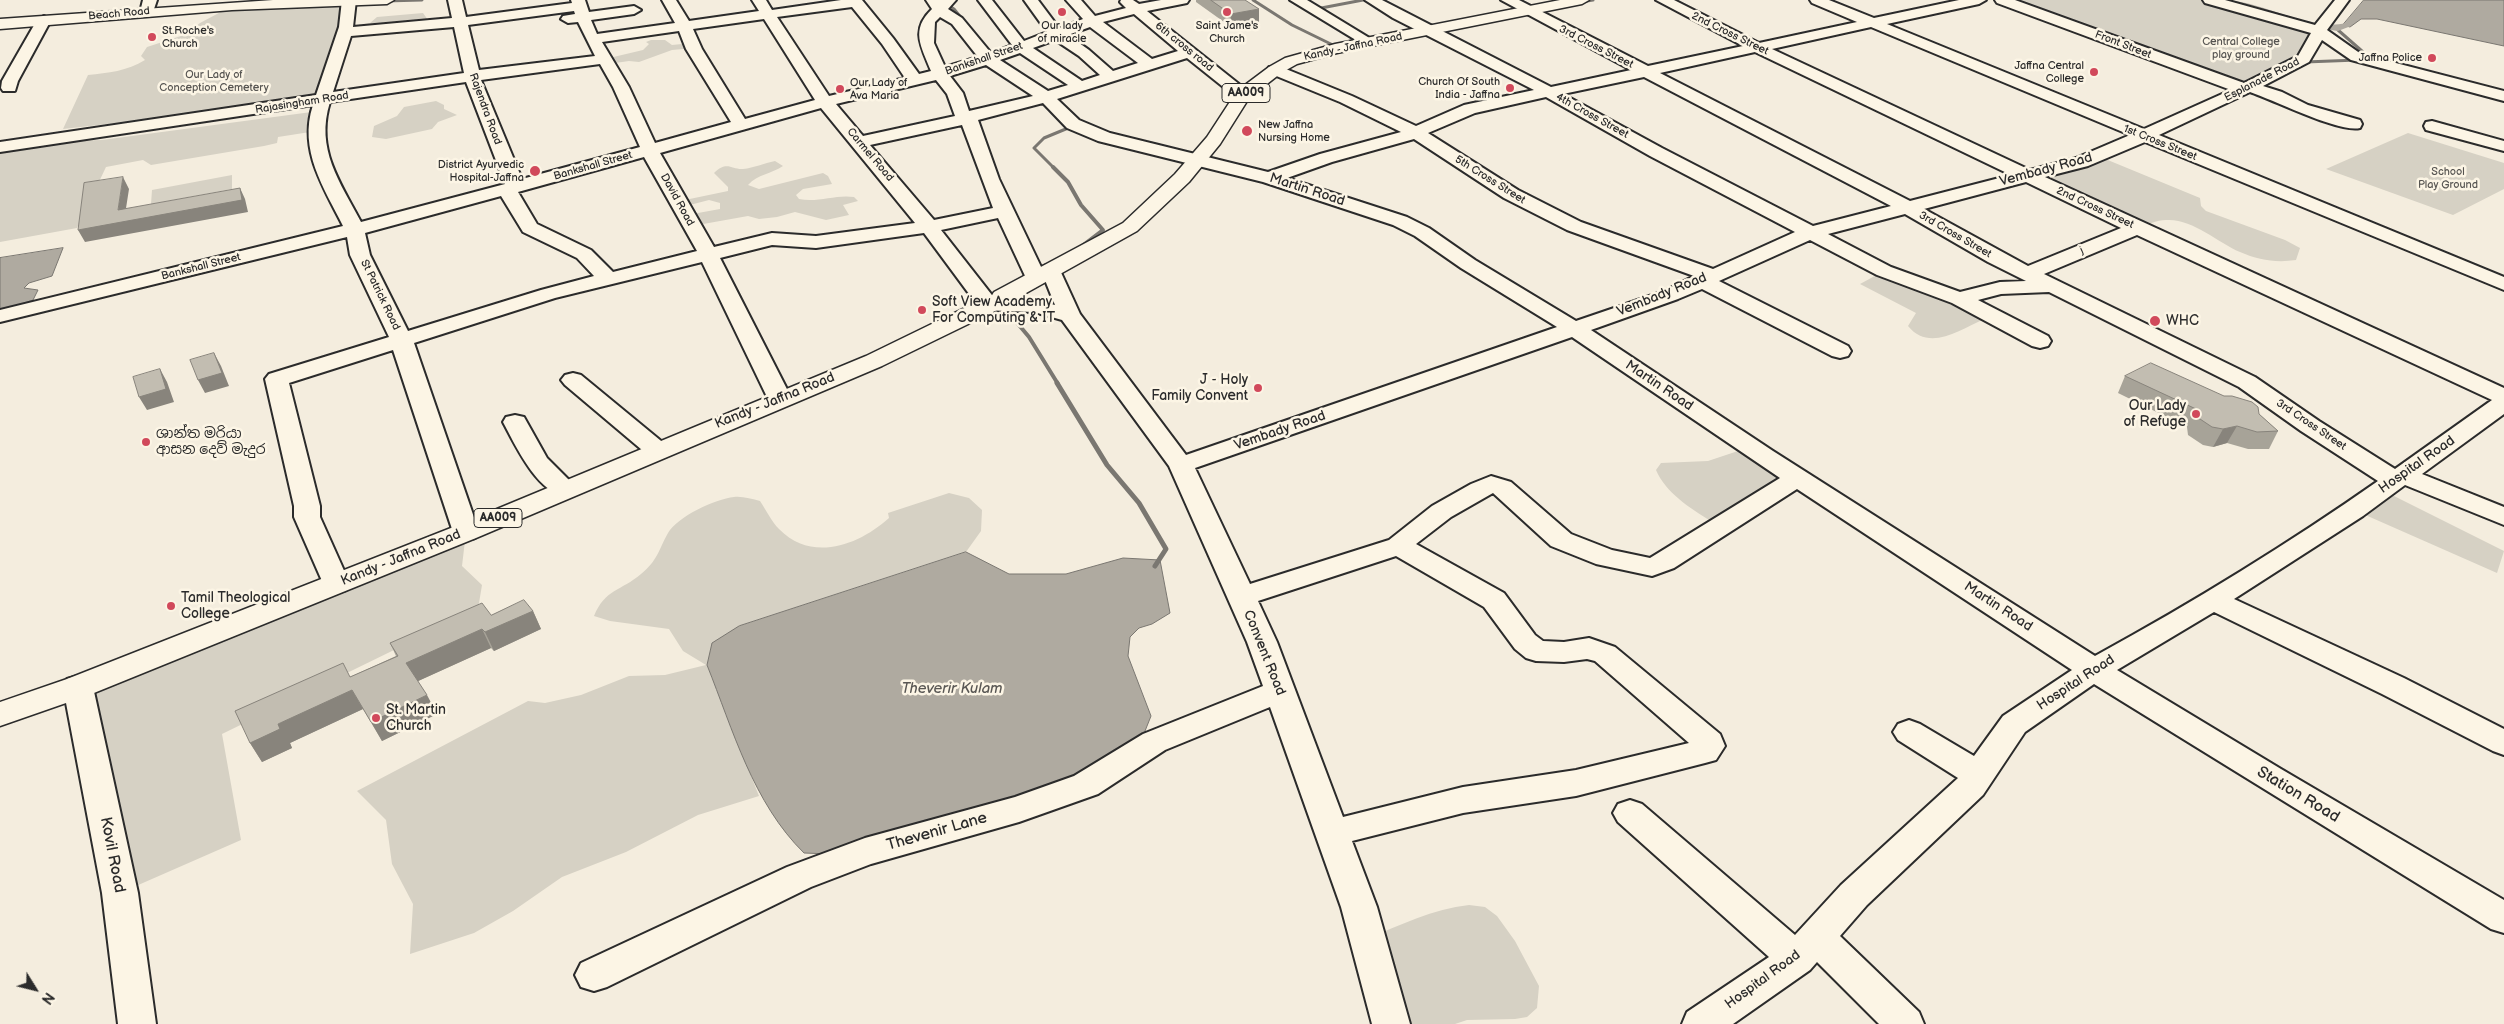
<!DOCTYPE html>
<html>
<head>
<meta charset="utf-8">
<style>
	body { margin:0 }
	#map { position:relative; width:2504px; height:1024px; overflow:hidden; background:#f4edde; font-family:"Balsamiq Sans",sans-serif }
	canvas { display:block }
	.north { position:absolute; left:10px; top:964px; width:50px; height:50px; -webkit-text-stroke:4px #fcf5e5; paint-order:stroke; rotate:126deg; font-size:14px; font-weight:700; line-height:20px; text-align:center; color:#2b2b2b }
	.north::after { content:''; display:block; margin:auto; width:18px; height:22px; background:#2b2b2b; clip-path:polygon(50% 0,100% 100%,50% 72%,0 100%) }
</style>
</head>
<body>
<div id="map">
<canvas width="2504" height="1024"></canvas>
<div class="north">N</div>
</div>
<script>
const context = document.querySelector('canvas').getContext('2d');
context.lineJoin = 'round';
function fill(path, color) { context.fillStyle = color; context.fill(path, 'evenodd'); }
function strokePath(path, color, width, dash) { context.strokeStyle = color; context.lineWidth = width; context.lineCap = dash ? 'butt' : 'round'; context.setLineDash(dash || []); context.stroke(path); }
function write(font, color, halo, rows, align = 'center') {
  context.font = font + ' "Balsamiq Sans","Noto Sans Sinhala",sans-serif'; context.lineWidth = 5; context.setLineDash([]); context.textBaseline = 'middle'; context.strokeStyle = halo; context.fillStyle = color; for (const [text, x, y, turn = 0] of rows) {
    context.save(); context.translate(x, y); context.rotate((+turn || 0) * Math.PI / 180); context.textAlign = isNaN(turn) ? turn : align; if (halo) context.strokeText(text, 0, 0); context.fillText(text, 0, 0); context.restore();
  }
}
const green = new Path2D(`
	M 2002,0 L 2210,0 L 2319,31 L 2304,59 L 2244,89 Z
	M 349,2 L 346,27 L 370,23 L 377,17 L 423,13 L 428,20 L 427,25 L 379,23 L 373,24 L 370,29 L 345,32 L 322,100 L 63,129 L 88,75 C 108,73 127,71 145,60 L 141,56 L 147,47 L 184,35 L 200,23 L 232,6 L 315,6 L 324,8 Z
	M 651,40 L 665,40 L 672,45 L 692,43 L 694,48 L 672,50 L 639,62 L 629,61 L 608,64 L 605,59 L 643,50 L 649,44 L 646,42 Z
	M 436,101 L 444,105 L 444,109 L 457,115 L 438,122 L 432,129 L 386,139 L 372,137 L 374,126 L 397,116 L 404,107 Z
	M 319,111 L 310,132 L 278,137 L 277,143 L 264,146 L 151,165 L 143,160 L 106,167 L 77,228 L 0,242 L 0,147 L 59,141 L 102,140 Z
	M 2408,133 L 2504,163 L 2504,189 L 2453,215 L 2326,169 Z
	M 2098,156 L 2200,198 L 2201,206 L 2206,211 L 2285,240 L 2300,248 L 2296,260 C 2276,263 2258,260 2240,252 C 2217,242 2192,218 2166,220 C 2157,220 2146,225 2137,228 L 2027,176 Z
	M 775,161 L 783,166 C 771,174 758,174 748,185 L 759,189 L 823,173 L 828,176 L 832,184 L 803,189 L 796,195 L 799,199 C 818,203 836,194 854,197 L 858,201 L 843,205 L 849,215 L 826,220 L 795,212 L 777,217 L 759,219 L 748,216 L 692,226 L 687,215 L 720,209 L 720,203 L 709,200 L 682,207 L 680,201 L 728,191 L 728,187 L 714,173 C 727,160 732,170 743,169 C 754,168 764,163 775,161 Z
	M 232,175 L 232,189 L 151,204 L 152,190 Z
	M 1884,271 L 1959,299 L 1984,319 C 1960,330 1929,352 1908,326 L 1916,313 L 1860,284 Z
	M 1750,447 L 1797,478 L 1711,521 C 1691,509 1665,492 1656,470 L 1661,463 L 1708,461 Z
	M 2382,490 L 2504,551 L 2497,573 L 2354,510 Z
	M 949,493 L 969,498 L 982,510 L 981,531 L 966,552 L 739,626 L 707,665 L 759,796 L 698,815 L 626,852 L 562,877 L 513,911 L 474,933 L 410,954 L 413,904 L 392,864 L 386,820 L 357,791 L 528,701 L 545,703 L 581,695 L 629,676 L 665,675 L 706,665 L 683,651 L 669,629 L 610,621 L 594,616 C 605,589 621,591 641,574 C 658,560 658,551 668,533 C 677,517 715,499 734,497 C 742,496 752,499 760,501 C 766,510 772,522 779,529 C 812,563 859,545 889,518 L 888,513 Z
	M 466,532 L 462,566 L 482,585 L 478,609 L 222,734 L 241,840 L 120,893 L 78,687 Z
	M 1469,905 L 1485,907 L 1497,916 L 1515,941 L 1539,986 L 1537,1008 L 1527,1017 L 1515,1019 L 1467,1020 L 1455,1024 L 1391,1024 L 1367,939 C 1400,925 1433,909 1469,905 Z`);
const water = new Path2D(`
	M 2364,0 L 2504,0 L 2504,46 L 2377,19 L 2361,19 L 2350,27 L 2343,25 Z
	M 63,248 L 52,276 L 29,283 L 24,288 L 38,290 L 33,300 L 0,312 L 0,258 Z
	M 966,552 L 1009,574 L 1066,574 L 1123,558 L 1160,560 L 1170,613 L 1152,624 L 1139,628 L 1130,637 L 1128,656 L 1151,716 L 1139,746 L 1059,790 L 831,854 L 804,853 C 753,803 733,730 707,665 L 712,643 L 739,626 Z`);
const streamFar2 = new Path2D(`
	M 940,0 L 954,9 L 979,40
	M 1253,0 L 1292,25 L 1337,47
	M 385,1 L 422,0
	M 1581,2 L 1593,0
	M 1316,9 L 1363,0
	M 2338,30 L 2371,59
	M 2305,62 L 2358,60
	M 1069,111 L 1083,123 L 1081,123
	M 1054,168 L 1034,148 L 1044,138 L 1073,126`);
const streamFar1 = new Path2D(`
	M 1053,167 L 1068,182 L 1081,205 L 1103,230 L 1082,246
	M 1003,306 L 1029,337 L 1058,384`);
const stream = new Path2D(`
	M 1057,383 L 1107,465 L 1139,503 L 1166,549 L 1155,566`);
const canal = new Path2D(`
	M 2222,0 C 2262,0 2308,32 2346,23 L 2351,26 L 2338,31 L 2308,27 Z`);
const minor = new Path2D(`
	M 143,0 L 157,0 L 152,15 L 147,16 L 140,12 Z
	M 342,0 L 356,0 L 353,27 L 452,18 L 448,0 L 462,0 L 466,17 L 572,3 L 571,0 L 585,0 L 589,12 L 634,6 L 641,10 L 634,14 L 591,20 L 597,34 L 675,23 L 662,0 L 676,0 L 689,21 L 759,11 L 752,0 L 766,0 L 772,10 L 841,0 L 862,0 L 893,38 L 919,74 L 931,71 C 921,46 910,30 932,9 L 926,0 L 956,0 L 948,9 L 962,18 L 991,53 L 1012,45 L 978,0 L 992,0 L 1024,41 L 1047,32 L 1024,0 L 1038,0 L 1059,28 L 1083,19 L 1066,0 L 1081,0 L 1095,16 L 1126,8 L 1120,2 L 1121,0 L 1133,0 L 1139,4 L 1161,0 L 1189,0 L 1187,3 L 1147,11 L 1249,92 L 1251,95 L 1249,98 L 1237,98 L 1187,58 L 1057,99 L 1079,120 L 1110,133 L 1268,172 L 1320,154 L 1401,132 L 1340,102 L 1269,73 L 1267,70 L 1269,67 L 1281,67 L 1352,96 L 1416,126 L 1464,105 L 1534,90 L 1393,18 L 1365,0 L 1382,0 L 1551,87 L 1631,70 L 1501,0 L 1519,0 L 1648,66 L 1743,46 L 1656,0 L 1674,0 L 1759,43 L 1857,22 L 1812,3 L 1810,0 L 1829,0 L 1874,18 L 1959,0 L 1986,0 L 1979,4 L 1887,24 L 2144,129 L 2231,90 L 1997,3 L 1995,0 L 2015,0 L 2244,83 L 2298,56 L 2311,33 L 2205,3 L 2203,0 L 2225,0 L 2315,25 L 2335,0 L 2349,0 L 2327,30 L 2361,54 L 2504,91 L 2504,101 L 2351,60 L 2322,40 L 2309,62 L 2263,86 L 2282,92 L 2308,105 L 2360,120 L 2362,124 L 2360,128 C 2339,133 2274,100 2250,92 L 2159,135 L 2504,277 L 2504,290 L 2145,142 L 2088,166 L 2045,177 L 2504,388 L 2504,414 L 2422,474 L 2504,507 L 2504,525 L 2405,485 L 2363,516 L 2234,599 L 2404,678 L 2504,729 L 2504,755 L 2493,751 L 2382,694 L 2214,612 L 2117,670 L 2281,769 L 2504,900 L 2504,933 L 2491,929 L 2094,684 L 2025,732 L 1983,795 L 1867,905 L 1840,936 L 1919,1012 L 1924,1024 L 1879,1024 L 1817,962 L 1810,970 L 1733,1024 L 1682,1024 L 1687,1012 L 1769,957 L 1618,822 L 1613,813 L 1618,804 L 1630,800 L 1642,804 L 1795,935 L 1841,885 L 1958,778 L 1898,740 L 1893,732 L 1898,724 L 1909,720 L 1920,724 L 1974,756 L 2003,716 L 2072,670 L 1797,489 L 1674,568 L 1652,576 L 1596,564 L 1551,546 L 1493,493 L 1451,517 L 1416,544 L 1504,593 L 1535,635 L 1543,641 L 1564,642 L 1589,638 L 1615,647 L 1720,734 L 1725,746 L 1716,760 L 1705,763 L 1576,796 L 1463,813 L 1352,841 L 1377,907 L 1410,1024 L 1372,1024 L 1341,907 L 1270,707 L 1165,750 L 1098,794 L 1019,822 L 871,864 L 811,887 L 607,987 L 594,991 L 581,987 L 575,975 L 581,963 L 787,867 L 865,838 L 1015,797 L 1074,776 L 1143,734 L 1263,686 L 1247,642 L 1169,466 L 1062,320 L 1034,312 L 981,310 L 924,233 L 816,248 L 772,245 L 720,258 L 792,399 L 788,404 L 780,406 L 772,404 L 768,399 L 702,262 L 555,298 L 414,343 L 479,532 L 475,538 L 466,540 L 457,538 L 453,532 L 393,350 L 289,383 L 320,506 L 320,517 L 350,584 L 346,590 L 336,593 L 326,590 L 294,517 L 294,506 L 265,379 L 269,374 L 389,337 L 350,255 L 347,237 L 0,322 L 0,310 L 343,226 C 324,188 298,150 313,105 L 0,152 L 0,142 L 316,95 L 339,27 ZM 852,7 L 882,44 L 905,78 L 829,96 L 777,17 ZM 574,11 L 575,14 L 563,16 L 561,19 L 568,23 L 578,22 L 595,56 L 479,70 L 468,25 ZM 1134,14 L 1178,51 L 1152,59 L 1103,22 ZM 940,17 L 952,24 L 978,57 L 945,67 L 934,43 L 935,22 ZM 764,19 L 815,100 L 745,119 L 702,49 L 693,29 ZM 454,27 L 464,73 L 333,92 L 351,36 ZM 1090,27 L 1138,63 L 1113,71 L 1089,50 L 1068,35 ZM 1871,27 L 2130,135 L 2076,158 L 2030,170 L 1772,49 ZM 679,31 L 686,49 L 731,122 L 655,143 L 629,87 L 602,42 ZM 1055,40 L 1079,56 L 1100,75 L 1082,81 L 1033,48 ZM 1755,52 L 2011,175 L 1910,201 L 1660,73 ZM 1020,53 L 1068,85 L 1048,91 L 1000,60 ZM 600,64 L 613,87 L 640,147 L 522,179 L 481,80 ZM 986,65 L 1033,96 L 969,111 L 963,93 L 950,76 ZM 1644,77 L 1891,206 L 1813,226 L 1662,148 L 1563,94 ZM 936,80 L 947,94 L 955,116 L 863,136 L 836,104 ZM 466,82 L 505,184 L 361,222 C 340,182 315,149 330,102 ZM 1546,97 L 1650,156 L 1795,232 L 1713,269 L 1581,222 L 1518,190 L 1428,133 L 1475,113 ZM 1043,103 L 1067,128 L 1098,141 L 1263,182 L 1393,225 L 1415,236 L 1461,268 L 1557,327 L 1186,455 L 1080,314 L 1058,266 L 1051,264 L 1044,266 L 1042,269 L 999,179 L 978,120 ZM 821,108 L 915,223 L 816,236 L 772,233 L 714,247 L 660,153 ZM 962,125 L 993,208 L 934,220 L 870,145 ZM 1414,139 L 1504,198 L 1567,230 L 1694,276 L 1664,291 L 1576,321 L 1475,260 L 1429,228 L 1407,217 L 1287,178 L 1332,162 ZM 644,157 L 697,251 L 613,272 L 591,250 L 537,224 L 518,192 ZM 2026,182 L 2121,228 L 2028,266 L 1924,209 ZM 501,196 L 523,232 L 577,258 L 594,276 L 541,290 L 408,331 L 370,255 L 365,233 ZM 1905,214 L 1988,262 L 2026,281 L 2000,282 L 1960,292 L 1891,267 L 1828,234 ZM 998,218 L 1026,278 L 1029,282 L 1036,284 L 1045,280 L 1055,305 L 1034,300 L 995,299 L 941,230 ZM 2137,235 L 2492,400 L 2395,469 L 2319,421 L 2255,377 L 2044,274 ZM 1810,240 L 1877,275 L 1952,303 L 2032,346 L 2040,348 L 2048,346 L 2051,341 L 2048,336 L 1978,300 L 2001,294 L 2049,292 L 2239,387 L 2301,431 L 2378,481 C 2288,544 2192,603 2095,656 L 1773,451 L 1591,330 L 1678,299 L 1702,289 L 1832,356 L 1840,358 L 1848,356 L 1851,351 L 1848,346 L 1719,281 ZM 1572,337 L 1780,478 L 1650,558 L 1612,550 L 1571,534 L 1511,482 L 1491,476 L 1471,484 L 1432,506 L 1389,540 L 1250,584 L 1195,468 ZM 1396,556 L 1484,607 L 1515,649 L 1526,658 L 1536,661 L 1564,662 L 1587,659 L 1595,661 L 1689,743 L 1576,770 L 1463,787 L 1343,817 L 1277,642 L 1258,601 Z
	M 1290,0 L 1307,0 L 1376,42 L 1374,45 L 1364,45 Z
	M 44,16 L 51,20 L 18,81 L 15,91 L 3,91 L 1,88 L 2,81 L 37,20 Z
	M 2432,121 L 2504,141 L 2504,151 L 2426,130 L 2424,126 L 2426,122 Z
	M 573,373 L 581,375 L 666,445 L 669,450 L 666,455 L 657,457 L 648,455 L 565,385 L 561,380 L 565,375 Z
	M 515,415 L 524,417 L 547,458 L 579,490 L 575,495 C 542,504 516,446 503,422 L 506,417 Z
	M 78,676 L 89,679 L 93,687 L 138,893 L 156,1024 L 118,1024 L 102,893 L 63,687 L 67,679 Z`);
const major = new Path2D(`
	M 273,0 L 394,0 L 387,4 L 232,10 L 0,29 L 0,19 Z`);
const highway = new Path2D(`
	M 1560,0 L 1589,0 L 1582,4 L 1337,53 L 1297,64 L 1281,73 L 1249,98 L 1220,144 L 1189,182 L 1137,231 L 1010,302 L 999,303 L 1000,305 L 997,310 L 882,366 L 476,538 L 89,695 L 0,726 L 0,702 L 67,679 L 456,526 L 866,356 L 981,300 L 992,299 L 991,297 L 994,292 L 1123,223 L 1175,174 L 1207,137 L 1237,91 L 1269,67 L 1285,58 L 1335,44 Z`);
const wall = new Path2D(`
	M 1196,0 L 1245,0 L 1259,9 L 1259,22 L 1231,27 L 1196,2 Z
	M 2125,376 L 2259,414 L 2278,431 L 2269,449 L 2248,449 L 2227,443 L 2213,447 L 2203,445 L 2188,435 L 2187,427 L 2118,393 Z
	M 533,611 L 541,629 L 494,651 L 491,648 L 418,681 L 437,714 L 382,741 L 363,709 L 290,743 L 292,748 L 262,762 L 250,743 L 350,677 L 396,656 L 390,643 L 491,615 Z`);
const shadedWall = new Path2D(`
	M 1259,9 L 1259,22 L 1231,27 L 1231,14 Z
	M 123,177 L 129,189 L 124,221 L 118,210 Z
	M 240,188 L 245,199 L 248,212 L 85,242 L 78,230 Z
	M 214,353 L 221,366 L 229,386 L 205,393 L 198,380 Z
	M 160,369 L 167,382 L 174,402 L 147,410 L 139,397 Z
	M 2237,426 L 2227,443 L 2213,447 L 2223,429 Z
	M 533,611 L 541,629 L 494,651 L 485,632 Z
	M 482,629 L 491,648 L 416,682 L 406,663 Z
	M 352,690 L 363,709 L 290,743 L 292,748 L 262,762 L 250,743 L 278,724 Z
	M 427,695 L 437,714 L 382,741 L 371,722 Z`);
const building = new Path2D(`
	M 1211,0 L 1245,0 L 1259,9 L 1231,14 Z
	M 123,177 L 118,210 L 240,188 L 242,200 L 78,230 L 84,183 Z
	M 214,353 L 222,373 L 198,380 L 190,360 Z
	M 2151,363 L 2224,396 L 2232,396 L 2252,402 L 2258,407 L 2259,414 L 2278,431 L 2257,432 L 2237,426 L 2223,429 L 2212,427 L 2197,417 L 2196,409 L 2125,376 Z
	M 160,369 L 166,389 L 139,397 L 133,377 Z
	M 524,600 L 533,611 L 485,632 L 482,629 L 406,663 L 427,695 L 371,722 L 352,690 L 278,724 L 280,729 L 250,743 L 235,711 L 343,663 L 350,677 L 398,656 L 390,643 L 482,603 L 491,615 Z`);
const markers = [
	[1062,12,5,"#d1495b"],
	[1227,12,5,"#d1495b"],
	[152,37,5,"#d1495b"],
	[2432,58,5,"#d1495b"],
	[2094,72,5,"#d1495b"],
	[1510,88,5,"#d1495b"],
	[840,89,5,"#d1495b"],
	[1247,131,6,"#d1495b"],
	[535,171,6,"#d1495b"],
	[922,310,5,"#d1495b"],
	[2155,321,6,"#d1495b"],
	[1258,388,5,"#d1495b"],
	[2196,414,5,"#d1495b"],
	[146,442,5,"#d1495b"],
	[171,606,5,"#d1495b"],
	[376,718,5,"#d1495b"]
];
const farStreetnames = [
	["Beach Road",119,14,-5],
	["2nd Cross Street",1730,34,26],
	["Front Street",2123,45,21],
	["6th cross road",1184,47,39],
	["Kandy - Jaffna Road",1353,47,-12],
	["3rd Cross Street",1596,47,27],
	["Bankshall Street",984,59,-19],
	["Esplanade Road",2262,80,-27],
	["Rajasingham Road",302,103,-9],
	["Rajendra Road",485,109,70],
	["4th Cross Street",1592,116,29],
	["1st Cross Street",2160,143,22],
	["Carmel Road",870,155,50],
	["Bankshall Street",593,166,-16],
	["5th Cross Street",1490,180,32],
	["David Road",677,200,61],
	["2nd Cross Street",2095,208,25],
	["3rd Cross Street",1955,235,30],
	["j",2082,251,-23],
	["Bankshall Street",201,267,-14],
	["St Patrick Road",380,295,64],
	["3rd Cross Street",2311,425,34]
];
const farPoinames = [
	["Our lady",1062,26,"center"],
	["of miracle",1062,39,"center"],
	["Saint Jame's",1227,26,"center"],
	["Church",1227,39,"center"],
	["St.Roche's",162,31,"left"],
	["Church",162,44,"left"],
	["Jaffna Police",2422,58],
	["Jaffna Central",2084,66],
	["College",2084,79],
	["Church Of South",1500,82],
	["India - Jaffna",1500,95],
	["Our Lady of",850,83,"left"],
	["Ava Maria",850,96,"left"],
	["New Jaffna",1258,125,"left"],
	["Nursing Home",1258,138,"left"],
	["District Ayurvedic",524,165],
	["Hospital-Jaffna",524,178]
];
const farParknames = [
	["Central College",2241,42],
	["play ground",2241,55],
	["Our Lady of",214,75],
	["Conception Cemetery",214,88],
	["School",2448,172],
	["Play Ground",2448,185]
];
const shields = [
	[1246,93,48],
	[498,518,48]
];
const shieldNames = [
	["AA009",1246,93],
	["AA009",498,518]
];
const streetNames = [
	["Vembady Road",2046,170,-15],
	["Martin Road",1307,190,18],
	["Vembady Road",1662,295,-22],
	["Martin Road",1659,386,34],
	["Kandy - Jaffna Road",775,401,-22],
	["Vembady Road",1280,431,-19],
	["Hospital Road",2417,465,-35],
	["Kandy - Jaffna Road",401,558,-22],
	["Martin Road",1998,607,33],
	["Convent Road",1264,653,68],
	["Hospital Road",2076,683,-33],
	["Hospital Road",1763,980,-36]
];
const poiNames = [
	["Soft View Academy",932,302],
	["For Computing & IT",932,318],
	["WHC",2166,321],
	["J - Holy",1248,380,"right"],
	["Family Convent",1248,396,"right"],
	["Our Lady",2186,406,"right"],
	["of Refuge",2186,422,"right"],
	["ශාන්ත මරියා",156,434],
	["ආසන දෙව් මැදුර",156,450],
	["Tamil Theological",181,598],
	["College",181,614],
	["St. Martin",386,710],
	["Church",386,726]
];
const waterNames = [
	["Theverir Kulam",952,689]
];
const nearStreetnames = [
	["Station Road",2298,795,31],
	["Thevenir Lane",937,832,-16],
	["Kovil Road",112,855,79]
];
fill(green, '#d6d1c4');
fill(water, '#afaaa0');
strokePath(water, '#7a7771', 1);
strokePath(streamFar2, '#7a7771', 3);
strokePath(streamFar1, '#7a7771', 4);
strokePath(stream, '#7a7771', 5);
fill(canal, '#afaaa0');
strokePath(minor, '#2b2b2b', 4);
strokePath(major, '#2b2b2b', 3);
strokePath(highway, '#2b2b2b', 3);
fill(minor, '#fcf5e5');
fill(major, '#fcf5e5');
fill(highway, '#fcf5e5');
fill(wall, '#a7a398');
fill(shadedWall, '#88847c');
fill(building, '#c2bdb1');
strokePath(building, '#88847c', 1);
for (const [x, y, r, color] of markers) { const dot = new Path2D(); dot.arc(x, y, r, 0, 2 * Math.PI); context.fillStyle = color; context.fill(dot); strokePath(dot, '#fcf5e5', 2); }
write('11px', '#2b2b2b', '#fcf5e5', farStreetnames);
write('11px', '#2b2b2b', '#fcf5e5', farPoinames, 'right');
write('11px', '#565451', '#fcf5e5', farParknames);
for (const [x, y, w] of shields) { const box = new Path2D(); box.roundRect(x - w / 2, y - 9.5, w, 19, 4); context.fillStyle = '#fcf5e5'; context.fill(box); strokePath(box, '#2b2b2b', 1); }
write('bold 12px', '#2b2b2b', null, shieldNames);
write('14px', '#2b2b2b', '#fcf5e5', streetNames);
write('14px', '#2b2b2b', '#fcf5e5', poiNames, 'left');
write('italic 15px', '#595754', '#fcf5e5', waterNames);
write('16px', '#2b2b2b', '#fcf5e5', nearStreetnames);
</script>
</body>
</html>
